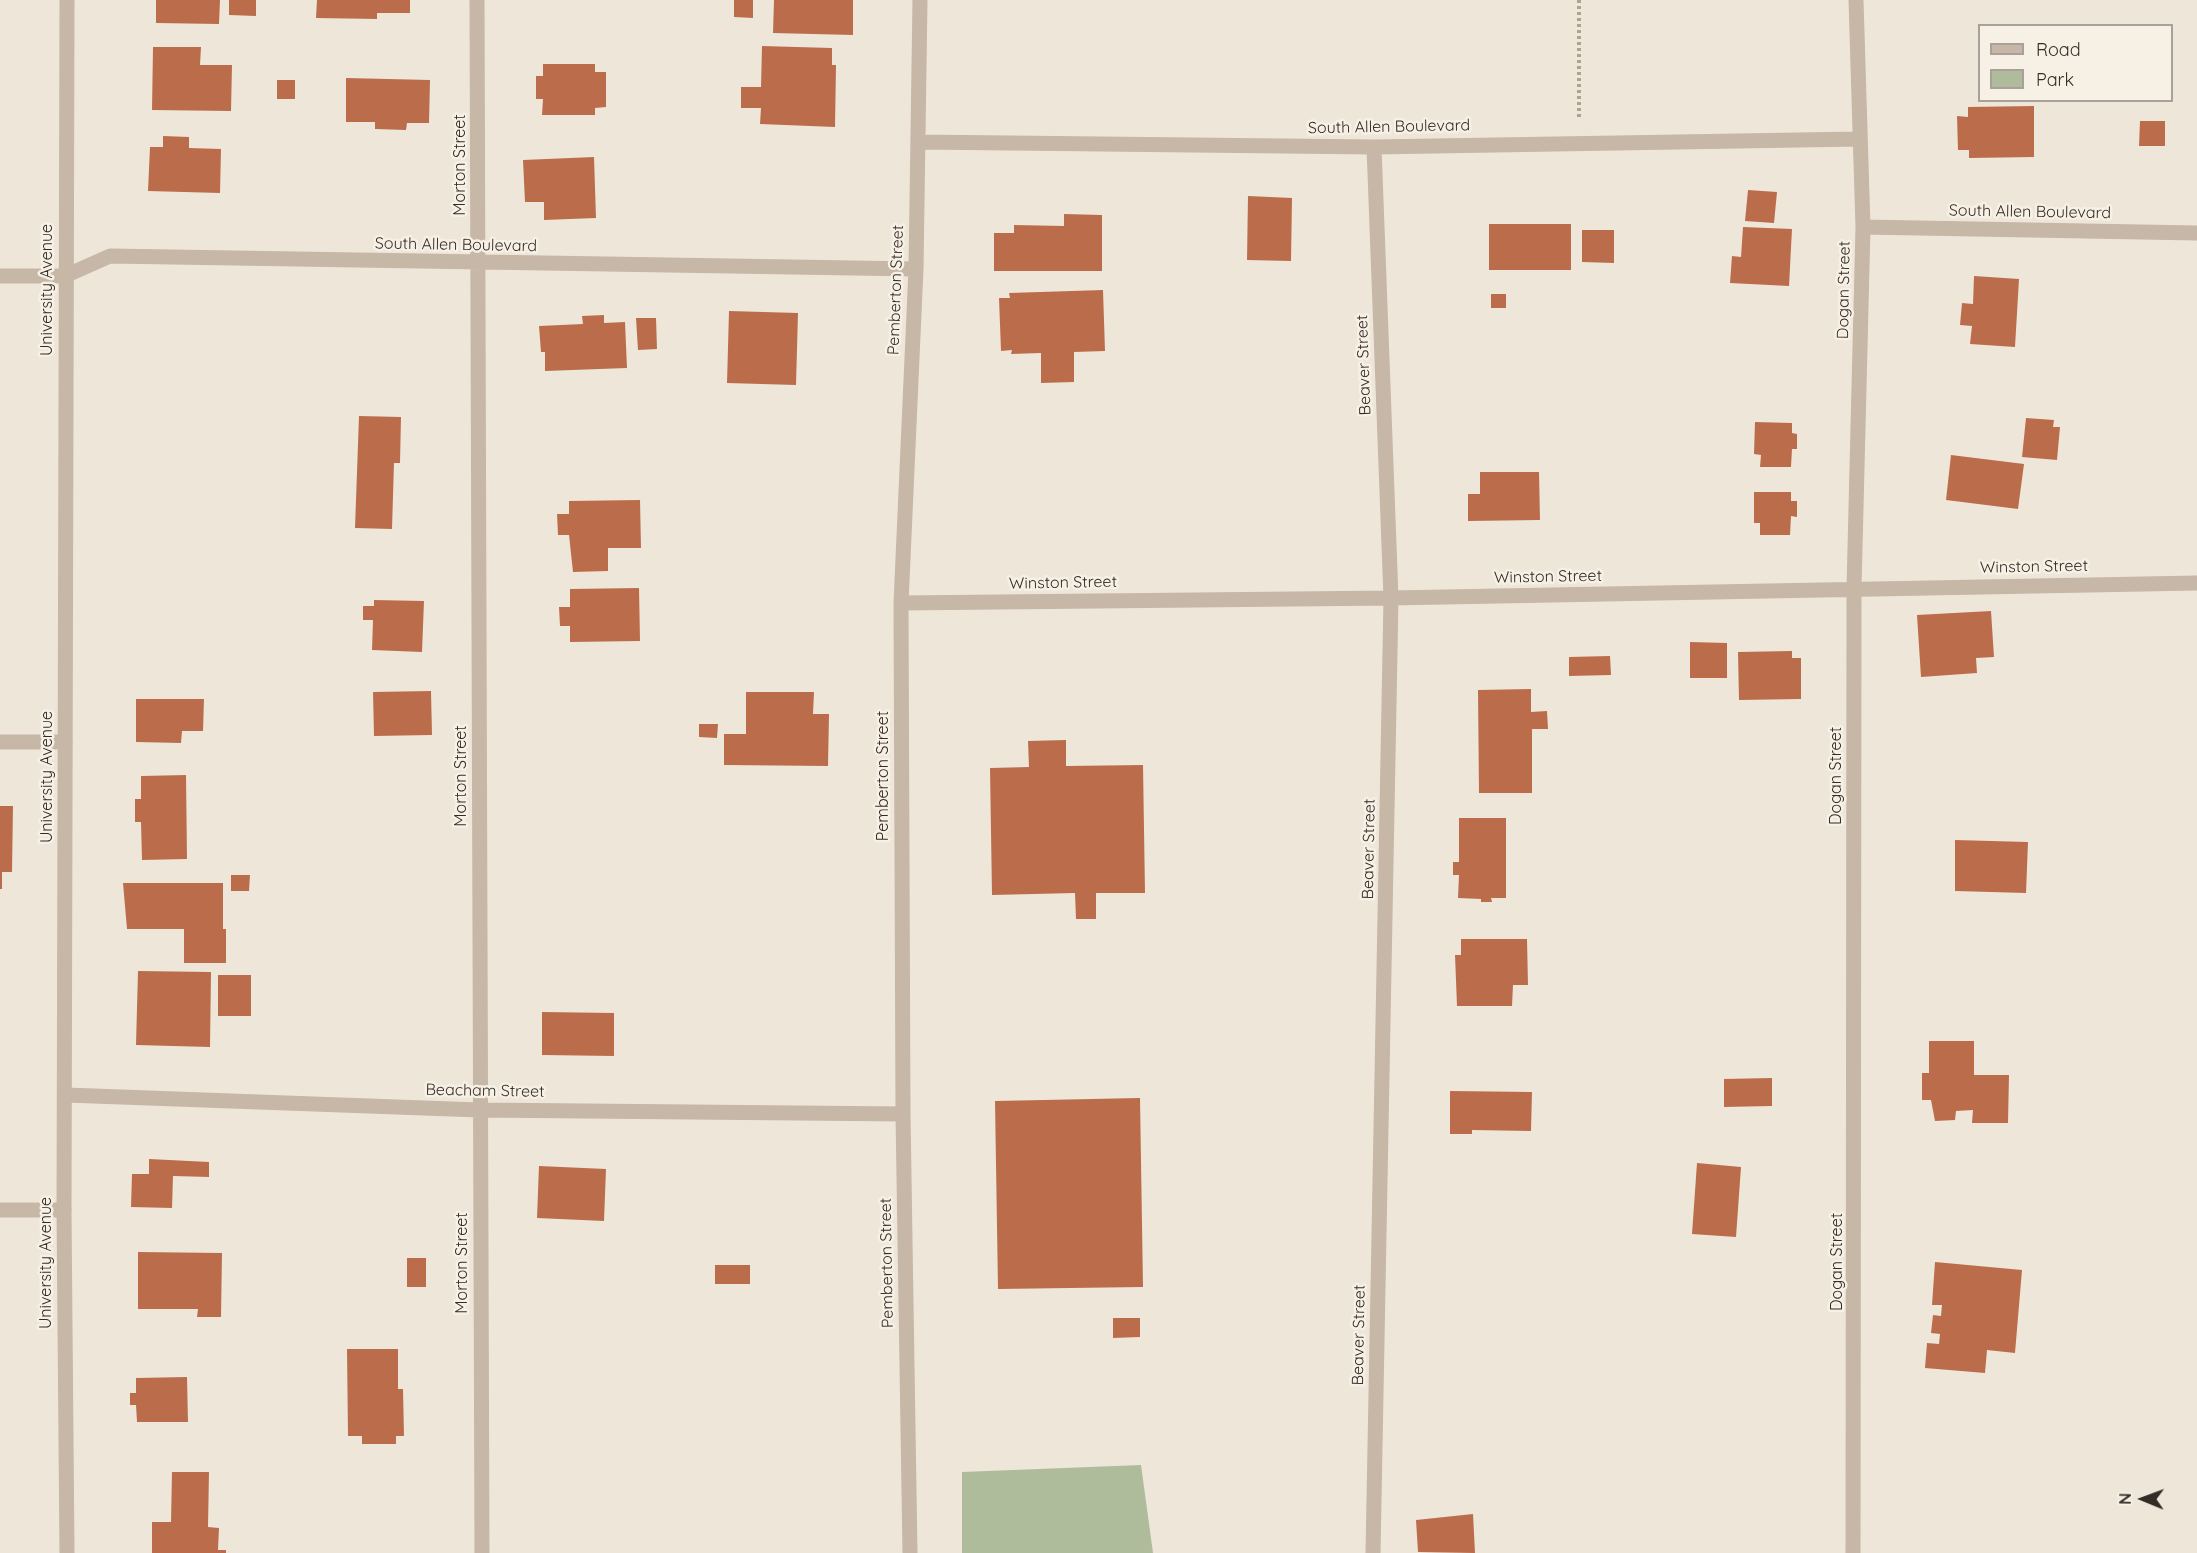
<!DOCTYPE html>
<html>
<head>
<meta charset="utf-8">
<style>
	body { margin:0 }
	#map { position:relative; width:2197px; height:1553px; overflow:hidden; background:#efe6da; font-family:Quicksand,sans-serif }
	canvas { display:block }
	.legend { position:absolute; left:1978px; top:24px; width:195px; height:78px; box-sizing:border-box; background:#f7f0e5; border:2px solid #a9a199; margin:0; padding:8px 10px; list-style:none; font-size:18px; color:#332b27 }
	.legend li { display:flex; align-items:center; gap:12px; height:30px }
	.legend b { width:30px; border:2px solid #a9a199 }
	.north { position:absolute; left:2113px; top:1469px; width:60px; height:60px; -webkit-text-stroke:4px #f7f0e5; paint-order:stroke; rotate:271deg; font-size:16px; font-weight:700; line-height:24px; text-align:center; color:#332b27 }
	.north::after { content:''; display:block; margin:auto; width:21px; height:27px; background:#332b27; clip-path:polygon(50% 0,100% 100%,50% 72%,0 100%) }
</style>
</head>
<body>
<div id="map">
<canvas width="2197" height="1553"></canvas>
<ul class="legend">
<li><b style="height:8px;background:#c6b7a7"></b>Road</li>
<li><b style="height:16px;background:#afbc9b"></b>Park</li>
</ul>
<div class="north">N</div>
</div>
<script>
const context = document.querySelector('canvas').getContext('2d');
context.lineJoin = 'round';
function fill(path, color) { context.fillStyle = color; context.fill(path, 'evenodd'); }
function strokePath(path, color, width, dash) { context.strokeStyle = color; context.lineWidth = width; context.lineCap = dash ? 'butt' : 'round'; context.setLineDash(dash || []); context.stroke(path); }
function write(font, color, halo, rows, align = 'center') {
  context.font = font + ' Quicksand,sans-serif'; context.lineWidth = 5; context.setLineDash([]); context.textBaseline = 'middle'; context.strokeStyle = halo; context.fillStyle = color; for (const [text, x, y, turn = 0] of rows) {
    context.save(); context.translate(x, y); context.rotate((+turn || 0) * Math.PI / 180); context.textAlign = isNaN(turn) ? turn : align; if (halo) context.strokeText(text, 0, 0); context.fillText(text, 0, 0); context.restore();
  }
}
const green = new Path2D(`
	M 1141,1465 L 1153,1553 L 962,1553 L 962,1472 Z`);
const building = new Path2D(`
	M 156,0 L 220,0 L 219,24 L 156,23 Z
	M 229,0 L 256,0 L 256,16 L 229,15 Z
	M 317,0 L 410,0 L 410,13 L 377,13 L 377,19 L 316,18 Z
	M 734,0 L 753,0 L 753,18 L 734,17 Z
	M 774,0 L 853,0 L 853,35 L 773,33 Z
	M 762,46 L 832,48 L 832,65 L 836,65 L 835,127 L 760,124 L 761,108 L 741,108 L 741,87 L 761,87 Z
	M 153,47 L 201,47 L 200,65 L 232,65 L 231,111 L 152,110 Z
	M 543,64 L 595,64 L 595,72 L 606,72 L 606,107 L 595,108 L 595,115 L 542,115 L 543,99 L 536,99 L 536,76 L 543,76 Z
	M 346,78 L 430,80 L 429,123 L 407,123 L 406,130 L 375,129 L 375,122 L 346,122 Z
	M 277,80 L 295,80 L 295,99 L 277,99 Z
	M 2034,106 L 2034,157 L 1969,158 L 1969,150 L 1958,150 L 1957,116 L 1968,117 L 1968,107 Z
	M 2140,121 L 2165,121 L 2165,146 L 2139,146 Z
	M 163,136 L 189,137 L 189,148 L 221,149 L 220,193 L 148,191 L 150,147 L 163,147 Z
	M 594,157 L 596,218 L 544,220 L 544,202 L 525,202 L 523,160 Z
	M 1748,190 L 1777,192 L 1774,223 L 1745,221 Z
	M 1248,196 L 1292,198 L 1291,261 L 1247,260 Z
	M 1064,214 L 1102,215 L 1102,271 L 994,271 L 994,233 L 1014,233 L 1014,225 L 1064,226 Z
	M 1489,224 L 1571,224 L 1571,270 L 1489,270 Z
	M 1743,227 L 1792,229 L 1789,286 L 1730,283 L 1732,256 L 1741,257 Z
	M 1582,230 L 1614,230 L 1614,263 L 1582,262 Z
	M 1974,276 L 2019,279 L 2015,347 L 1970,344 L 1972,326 L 1960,325 L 1962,303 L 1973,304 Z
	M 1103,290 L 1105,351 L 1074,352 L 1074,382 L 1041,383 L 1041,353 L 1011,354 L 1012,350 L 1001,351 L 999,298 L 1010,298 L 1009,293 Z
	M 1491,294 L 1506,294 L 1506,308 L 1491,308 Z
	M 729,311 L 798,313 L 796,385 L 727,383 Z
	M 604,315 L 604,323 L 625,322 L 627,368 L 545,371 L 545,352 L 541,352 L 539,326 L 583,324 L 582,316 Z
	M 636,318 L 656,318 L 657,349 L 638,350 Z
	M 359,416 L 401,417 L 400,463 L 394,463 L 392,529 L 355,528 Z
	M 2026,418 L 2054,420 L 2053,427 L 2060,427 L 2057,460 L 2022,457 Z
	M 1755,422 L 1792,423 L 1792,433 L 1797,434 L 1797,449 L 1792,449 L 1791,467 L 1760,467 L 1761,455 L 1754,454 Z
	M 1951,455 L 2024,464 L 2018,509 L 1946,500 Z
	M 1480,472 L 1539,472 L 1540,520 L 1468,521 L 1468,494 L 1480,494 Z
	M 1754,492 L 1791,492 L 1791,501 L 1797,501 L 1797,517 L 1791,516 L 1790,535 L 1760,535 L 1760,523 L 1754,523 Z
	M 640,500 L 641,548 L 608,548 L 608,571 L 573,572 L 569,535 L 558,535 L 557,514 L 569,514 L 569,501 Z
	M 639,588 L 640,641 L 570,642 L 570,626 L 560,626 L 559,607 L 570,607 L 570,589 Z
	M 374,600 L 424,601 L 422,652 L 372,650 L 373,620 L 363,620 L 363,606 L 374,606 Z
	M 1991,611 L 1994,657 L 1976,658 L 1977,673 L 1921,677 L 1917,615 Z
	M 1690,642 L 1727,643 L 1727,678 L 1690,678 Z
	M 1792,651 L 1792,658 L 1801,658 L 1801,699 L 1739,700 L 1738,652 Z
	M 1610,656 L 1611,675 L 1569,676 L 1569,657 Z
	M 1531,689 L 1531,712 L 1547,711 L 1548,729 L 1532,729 L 1532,793 L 1479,793 L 1478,690 Z
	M 431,691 L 432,735 L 374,736 L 373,692 Z
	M 746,692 L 814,692 L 813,714 L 829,714 L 828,766 L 724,765 L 724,734 L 746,734 Z
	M 136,699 L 204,699 L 203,731 L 182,731 L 181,743 L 136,742 Z
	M 699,724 L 718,724 L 717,738 L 699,737 Z
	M 1066,740 L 1066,766 L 1143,765 L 1145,893 L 1096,893 L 1096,919 L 1076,919 L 1075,893 L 992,895 L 990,768 L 1029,767 L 1028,741 Z
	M 186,775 L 187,859 L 142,860 L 141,822 L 135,822 L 135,799 L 141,799 L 141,776 Z
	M 0,806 L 13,806 L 12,872 L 2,872 L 2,889 L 0,889 Z
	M 1459,818 L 1506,818 L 1506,898 L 1491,898 L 1492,902 L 1481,902 L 1481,899 L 1458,898 L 1459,875 L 1453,875 L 1453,862 L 1459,862 Z
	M 1955,840 L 2028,842 L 2026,893 L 1955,891 Z
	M 231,875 L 250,875 L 249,891 L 231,891 Z
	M 123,883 L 223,883 L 223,929 L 226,929 L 226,963 L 184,963 L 184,929 L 127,929 Z
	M 1461,939 L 1527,939 L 1528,985 L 1513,985 L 1512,1006 L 1457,1006 L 1455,955 L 1461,955 Z
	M 138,971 L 211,972 L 210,1047 L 136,1045 Z
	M 218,975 L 251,975 L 251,1016 L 218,1016 Z
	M 542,1012 L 614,1013 L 614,1056 L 542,1055 Z
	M 1929,1041 L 1974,1041 L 1974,1075 L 2009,1075 L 2008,1123 L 1972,1123 L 1973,1110 L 1956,1111 L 1955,1120 L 1935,1121 L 1931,1100 L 1922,1100 L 1922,1073 L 1929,1073 Z
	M 1772,1078 L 1772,1106 L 1724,1107 L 1724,1079 Z
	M 1450,1091 L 1532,1092 L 1531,1131 L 1472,1130 L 1472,1134 L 1450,1134 Z
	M 1140,1098 L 1143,1287 L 998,1289 L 995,1101 Z
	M 149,1159 L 209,1162 L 209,1177 L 173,1176 L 172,1208 L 131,1207 L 132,1174 L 149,1174 Z
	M 1697,1163 L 1741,1167 L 1736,1237 L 1692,1234 Z
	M 539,1166 L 606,1169 L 604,1221 L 537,1218 Z
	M 138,1252 L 222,1253 L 221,1317 L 197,1317 L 198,1309 L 138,1309 Z
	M 407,1258 L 426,1258 L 426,1287 L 407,1287 Z
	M 1935,1262 L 2022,1270 L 2015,1353 L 1987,1350 L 1985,1373 L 1925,1368 L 1927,1343 L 1939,1344 L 1940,1334 L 1931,1333 L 1933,1315 L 1941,1316 L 1942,1305 L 1932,1305 Z
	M 715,1265 L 750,1265 L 750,1284 L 715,1284 Z
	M 1113,1318 L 1140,1318 L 1140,1337 L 1113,1338 Z
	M 347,1349 L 398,1349 L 398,1389 L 403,1389 L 404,1436 L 396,1436 L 396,1444 L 362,1444 L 362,1436 L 348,1436 Z
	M 187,1377 L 188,1422 L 137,1422 L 136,1405 L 130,1405 L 130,1393 L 136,1393 L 136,1378 Z
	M 172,1472 L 209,1472 L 208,1527 L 219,1528 L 218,1550 L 226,1550 L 226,1553 L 152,1553 L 152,1522 L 171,1522 Z
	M 1473,1514 L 1475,1553 L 1418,1552 L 1416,1520 Z`);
const path = new Path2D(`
	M 1579,0 L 1579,119`);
const minor = new Path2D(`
	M 477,0 L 482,1553
	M 919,142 L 1374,147 L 1859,139
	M 1863,227 L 2197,233
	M 65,276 L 110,256 L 916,269
	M 901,603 L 1391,598 L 2197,583
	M 0,742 L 65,742
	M 66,1095 L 479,1110 L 903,1114
	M 0,1210 L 64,1210
	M 910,1553 L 903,1114 L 901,603 L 916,269 L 920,0
	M 1373,1553 L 1391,598 L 1374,147
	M 1853,1553 L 1854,588 L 1863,227 L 1856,0`);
const tertiary = new Path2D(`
	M 0,276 L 65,276
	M 67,1553 L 64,1210 L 67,0`);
const streetNames = [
	["South Allen Boulevard",1389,127,-1],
	["Morton Street",460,165,-90],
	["South Allen Boulevard",2030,212,1],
	["South Allen Boulevard",456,245,1],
	["University Avenue",47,290,-90],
	["Pemberton Street",896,290,-88],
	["Dogan Street",1844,290,-89],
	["Beaver Street",1364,365,-92],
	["Winston Street",2034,567,-1],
	["Winston Street",1548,577,-1],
	["Winston Street",1063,583,-1],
	["Morton Street",461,776,-90],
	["Pemberton Street",883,776,-90],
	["Dogan Street",1836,776,-90],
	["University Avenue",47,777,-90],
	["Beaver Street",1369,849,-89],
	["Beacham Street",485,1091,1],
	["Dogan Street",1837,1262,-90],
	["University Avenue",46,1263,-90],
	["Morton Street",462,1263,-90],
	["Pemberton Street",887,1263,-91],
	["Beaver Street",1359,1335,-89]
];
fill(green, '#afbc9b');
fill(building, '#bb6d4b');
strokePath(path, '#b1a191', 4, [3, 3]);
strokePath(minor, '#c6b7a7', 15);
strokePath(tertiary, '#c6b7a7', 15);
write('16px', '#332b27', '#f7f0e5', streetNames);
</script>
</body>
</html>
